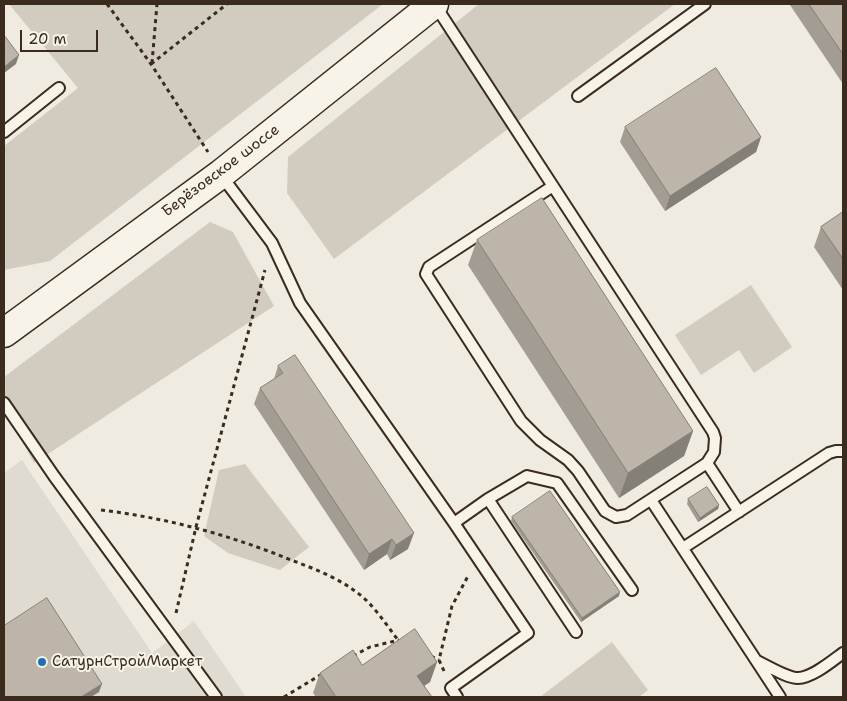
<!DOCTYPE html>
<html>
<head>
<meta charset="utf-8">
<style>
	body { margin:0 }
	#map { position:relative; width:847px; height:701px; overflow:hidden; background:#efebe0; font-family:"Shantell Sans",sans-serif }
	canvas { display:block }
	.frame { position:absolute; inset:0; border:5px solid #3b2a1e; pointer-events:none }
	.scale { position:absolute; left:20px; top:30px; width:78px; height:22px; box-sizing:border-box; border:2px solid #3b2a1e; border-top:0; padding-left:6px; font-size:15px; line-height:18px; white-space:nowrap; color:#3b2a1e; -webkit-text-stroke:4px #f7f3e8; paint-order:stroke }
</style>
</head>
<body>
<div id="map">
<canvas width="847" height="701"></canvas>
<div class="frame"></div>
<div class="scale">20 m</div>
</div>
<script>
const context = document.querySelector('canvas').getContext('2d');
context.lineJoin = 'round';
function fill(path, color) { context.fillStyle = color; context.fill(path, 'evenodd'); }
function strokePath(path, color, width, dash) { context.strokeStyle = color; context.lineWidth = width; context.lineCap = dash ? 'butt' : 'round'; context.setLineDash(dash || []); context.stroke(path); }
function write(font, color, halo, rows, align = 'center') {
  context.font = font + ' "Shantell Sans",sans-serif'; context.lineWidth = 4; context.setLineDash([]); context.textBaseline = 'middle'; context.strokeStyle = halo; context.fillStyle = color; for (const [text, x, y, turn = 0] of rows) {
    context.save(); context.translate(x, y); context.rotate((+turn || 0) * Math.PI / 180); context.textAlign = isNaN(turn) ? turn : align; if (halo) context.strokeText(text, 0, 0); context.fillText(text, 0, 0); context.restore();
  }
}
const built = new Path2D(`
	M 22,460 L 152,653 L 194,621 L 246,697 L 4,697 L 4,473 Z`);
const green = new Path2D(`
	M 9,4 L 383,4 L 50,261 L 4,270 L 4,146 L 78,88 Z
	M 479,4 L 675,4 L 334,259 L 287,193 L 288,157 Z
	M 210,222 L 233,232 L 274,306 L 34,463 L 4,409 L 4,377 Z
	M 751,285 L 792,347 L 754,373 L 739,350 L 701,375 L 675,335 Z
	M 245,464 L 309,547 L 280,570 L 228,553 L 204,536 L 219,470 Z
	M 612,642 L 648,690 L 639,697 L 540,697 Z`);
const path = new Path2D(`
	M 107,4 L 151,64 L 208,152
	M 152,63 L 157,4
	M 151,64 L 227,4
	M 101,510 C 167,518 230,535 291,560 C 318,570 346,581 367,601 C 379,613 388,627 398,640
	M 176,613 L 196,527 L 265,270
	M 353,656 L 370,647 L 399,640
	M 431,656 L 439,660
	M 444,671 L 439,660 L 452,606 L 468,576
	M 284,697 L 322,674`);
const service = new Path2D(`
	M 435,5 L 713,432 L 715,438 L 714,452 L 707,463 L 627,515 L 616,517 L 605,511 L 578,471 L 568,460 L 540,440 L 521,421 L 426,274 L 429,267 L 553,186
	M 578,96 L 705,4
	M 4,132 L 59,88
	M 221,175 L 272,243 L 300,303 L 454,523 L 528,633 L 451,688 L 457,697
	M 4,403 L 54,476 L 216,697
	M 707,463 L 739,512
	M 488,499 L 576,632
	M 651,500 L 780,697
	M 454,523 L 488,499 L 527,476 L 557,483 L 632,590
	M 683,548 L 829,453 L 836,451 L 843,451
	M 757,661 C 768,666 787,678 798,678 C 812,678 832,661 843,653`);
const secondary = new Path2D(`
	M 4,333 L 221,174 L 434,4`);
const wall = new Path2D(`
	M 790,4 L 843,4 L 843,84 L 790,5 Z
	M 625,127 L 761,137 L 756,152 L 665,211 L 620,142 Z
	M 843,212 L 843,290 L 814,247 L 821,227 Z
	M 477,240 L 693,431 L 684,456 L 619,498 L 468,265 Z
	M 278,366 L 408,549 L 390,560 L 387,554 L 364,570 L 254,404 L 260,388 L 274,379 Z
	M 688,499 L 719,505 L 718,509 L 698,522 L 687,504 Z
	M 512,517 L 619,596 L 581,622 L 511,521 Z
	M 437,662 L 430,682 L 424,686 L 432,697 L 316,697 L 313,693 L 320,673 L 362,665 Z`);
const shadedWall = new Path2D(`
	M 19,55 L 16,64 L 4,73 L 4,67 Z
	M 761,137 L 756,152 L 665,211 L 670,196 Z
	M 693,431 L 684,456 L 619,498 L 628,473 Z
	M 719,505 L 718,509 L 698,522 L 700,518 Z
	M 414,533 L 408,549 L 390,560 L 396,545 Z
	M 392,539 L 387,554 L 364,570 L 369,554 Z
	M 620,592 L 619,596 L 581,622 L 582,618 Z
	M 437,662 L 430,682 L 410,695 L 417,676 Z
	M 102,684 L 99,692 L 91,697 L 81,697 Z`);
const building = new Path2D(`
	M 809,4 L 843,4 L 843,54 Z
	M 4,35 L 19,55 L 4,67 Z
	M 716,68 L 761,137 L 670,196 L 625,127 Z
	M 542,198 L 693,431 L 628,473 L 477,240 Z
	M 843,212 L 843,259 L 821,227 Z
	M 295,355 L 414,533 L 396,545 L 392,539 L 369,554 L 260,388 L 283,373 L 278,366 Z
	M 707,487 L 719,505 L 700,518 L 688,499 Z
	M 550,491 L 620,592 L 582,618 L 512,517 Z
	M 47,598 L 102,684 L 81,697 L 4,697 L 4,626 Z
	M 415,629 L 437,662 L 417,676 L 432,697 L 336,697 L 320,673 L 353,650 L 362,665 Z`);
const markers = [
	[42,662,5,"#1f6fb2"]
];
const streetNames = [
	["Берёзовское шоссе",221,171,-37]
];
const poiNames = [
	["СатурнСтройМаркет",52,662]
];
fill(built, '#e0dbd0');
fill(green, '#d1cbc0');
strokePath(service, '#3b2a1e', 14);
strokePath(secondary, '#3b2a1e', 31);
strokePath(path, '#3b2a1e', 3, [4, 4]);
strokePath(service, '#f7f3e8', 10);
strokePath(secondary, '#f7f3e8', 28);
fill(wall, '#a39c92');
fill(shadedWall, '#847f77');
fill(building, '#bdb5aa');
strokePath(building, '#847f77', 1);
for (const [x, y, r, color] of markers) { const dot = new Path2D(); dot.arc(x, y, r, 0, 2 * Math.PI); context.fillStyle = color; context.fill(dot); strokePath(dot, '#f7f3e8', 2); }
write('15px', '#3b2a1e', '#f7f3e8', streetNames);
write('15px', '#3b2a1e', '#f7f3e8', poiNames, 'left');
</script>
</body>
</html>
